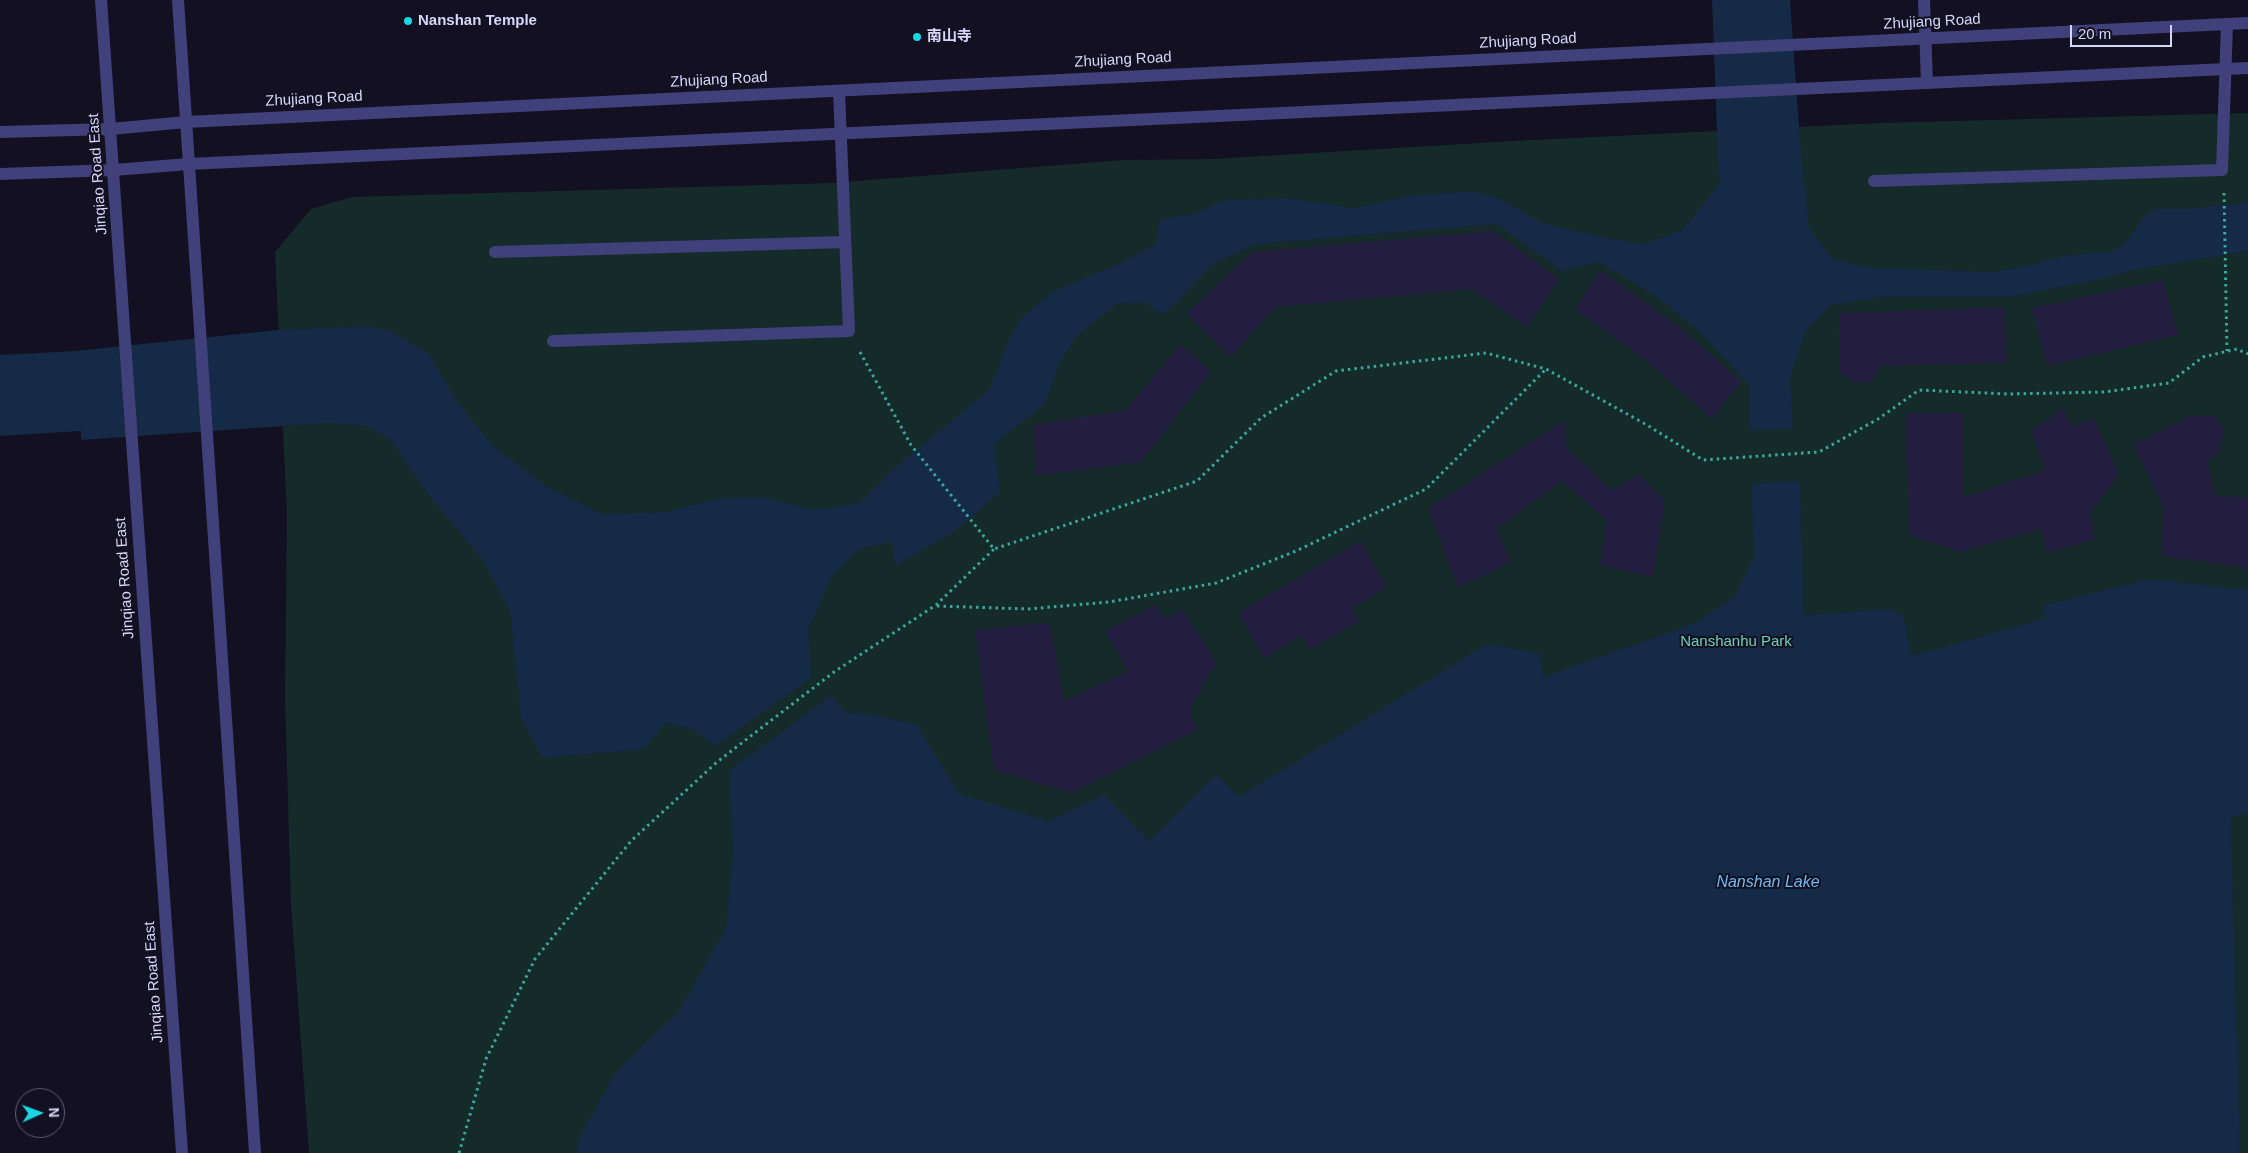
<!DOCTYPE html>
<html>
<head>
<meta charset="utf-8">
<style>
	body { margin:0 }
	#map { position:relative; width:2248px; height:1153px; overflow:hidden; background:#121021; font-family:Helvetica,sans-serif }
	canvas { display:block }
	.north { position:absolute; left:15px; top:1088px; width:50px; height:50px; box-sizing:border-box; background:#121021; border:1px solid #615f78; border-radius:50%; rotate:88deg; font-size:14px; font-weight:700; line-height:20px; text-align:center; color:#d8d5fa }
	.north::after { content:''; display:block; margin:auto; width:18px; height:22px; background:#19d6e3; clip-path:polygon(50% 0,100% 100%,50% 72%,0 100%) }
	.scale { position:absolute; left:2070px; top:25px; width:102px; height:22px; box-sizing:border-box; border:2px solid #d8d5fa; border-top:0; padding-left:6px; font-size:15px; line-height:18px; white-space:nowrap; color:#d8d5fa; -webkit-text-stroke:4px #121021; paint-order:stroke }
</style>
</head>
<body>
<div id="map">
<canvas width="2248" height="1153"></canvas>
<div class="north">N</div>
<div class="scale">20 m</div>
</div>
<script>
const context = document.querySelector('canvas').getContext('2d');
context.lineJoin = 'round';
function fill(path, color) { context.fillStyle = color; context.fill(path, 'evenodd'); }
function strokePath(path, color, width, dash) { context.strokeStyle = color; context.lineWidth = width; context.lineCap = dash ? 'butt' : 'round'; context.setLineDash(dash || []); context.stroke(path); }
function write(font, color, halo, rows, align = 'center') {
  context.font = font + ' Helvetica,"Noto Sans SC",sans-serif'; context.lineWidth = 4; context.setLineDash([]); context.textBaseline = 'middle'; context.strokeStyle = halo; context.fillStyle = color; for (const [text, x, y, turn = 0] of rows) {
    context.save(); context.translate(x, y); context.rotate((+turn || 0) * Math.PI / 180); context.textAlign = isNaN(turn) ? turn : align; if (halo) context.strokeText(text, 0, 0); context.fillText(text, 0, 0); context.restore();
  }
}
const green = new Path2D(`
	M 2248,113 L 2248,1153 L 309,1153 L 291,905 L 285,699 L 287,516 L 275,252 L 311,209 L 352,197 L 832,183 L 1123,160 L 1212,159 L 1513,141 L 1880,123 Z`);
const water = new Path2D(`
	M 1712,0 L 1790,0 L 1800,141 L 1809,228 L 1831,258 L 1867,267 L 1990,272 L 2031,265 L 2067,255 L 2107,252 L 2123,246 L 2146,215 L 2156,209 L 2188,209 L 2248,202 L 2248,251 L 2139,269 L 2092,281 L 2010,297 L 1881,297 L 1831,305 L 1805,332 L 1790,377 L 1793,429 L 1750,430 L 1749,384 L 1700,332 L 1654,294 L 1598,262 L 1562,271 L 1497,224 L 1256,244 L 1214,263 L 1163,315 L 1145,302 L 1116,304 L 1077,336 L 1060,361 L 1045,404 L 994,444 L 1000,492 L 955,531 L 895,566 L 892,541 L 858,550 L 833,574 L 809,627 L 811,678 L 715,746 L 692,729 L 665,723 L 644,749 L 542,758 L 521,717 L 510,610 L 481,558 L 425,490 L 391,440 L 366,426 L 328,423 L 81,440 L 81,431 L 0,436 L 0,355 L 75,351 L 278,330 L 367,326 L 391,331 L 429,354 L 457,402 L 495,448 L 548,487 L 601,514 L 666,512 L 721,498 L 764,497 L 813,510 L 860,503 L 891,471 L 989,390 L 1011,336 L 1022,317 L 1056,290 L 1119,264 L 1155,245 L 1160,219 L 1194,214 L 1225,200 L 1285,198 L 1355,208 L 1408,196 L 1471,191 L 1499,198 L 1544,224 L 1608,238 L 1644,244 L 1683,230 L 1719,184 Z
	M 1800,481 L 1804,615 L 1891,609 L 1903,616 L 1912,656 L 2043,619 L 2044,605 L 2150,579 L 2248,590 L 2248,812 L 2231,817 L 2240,1153 L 578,1153 L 577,1142 L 616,1072 L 679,1011 L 726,928 L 733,852 L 729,771 L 832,695 L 844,712 L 871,714 L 917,725 L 959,794 L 1048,821 L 1104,795 L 1149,841 L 1216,774 L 1239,797 L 1487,644 L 1539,653 L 1544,677 L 1696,623 L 1735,596 L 1754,557 L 1751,484 Z`);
const building = new Path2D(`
	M 1493,231 L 1559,279 L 1527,327 L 1471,289 L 1275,307 L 1231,357 L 1186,314 L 1252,252 Z
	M 1600,270 L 1678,326 L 1741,381 L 1712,419 L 1642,357 L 1575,310 Z
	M 2163,280 L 2178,335 L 2047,366 L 2032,308 Z
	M 2004,307 L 2007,363 L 1881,366 L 1872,381 L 1855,383 L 1839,373 L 1840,313 Z
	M 1180,344 L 1211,372 L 1141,462 L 1036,476 L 1033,425 L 1126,410 Z
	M 2063,408 L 2071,427 L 2094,418 L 2119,475 L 2090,513 L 2095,539 L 2047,553 L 2041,529 L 1960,552 L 1909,535 L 1905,413 L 1963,413 L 1964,497 L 2045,470 L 2031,431 Z
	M 2190,415 L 2214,416 L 2224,428 L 2220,451 L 2207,461 L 2215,495 L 2248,498 L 2248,568 L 2162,556 L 2163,506 L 2133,444 L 2174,425 Z
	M 1564,421 L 1567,449 L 1612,490 L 1639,475 L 1665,501 L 1653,577 L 1600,565 L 1606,520 L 1562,481 L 1496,529 L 1511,562 L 1458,588 L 1428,508 Z
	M 1360,541 L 1387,587 L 1352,608 L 1359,621 L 1310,650 L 1302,636 L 1264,658 L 1238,613 Z
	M 1155,605 L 1165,618 L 1183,610 L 1216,662 L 1190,710 L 1197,730 L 1072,793 L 994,770 L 975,630 L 1050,623 L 1064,701 L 1128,671 L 1105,631 Z`);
const path = new Path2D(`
	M 2224,193 L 2227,351
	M 860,352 L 911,445 L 994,549 L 1197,481 L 1261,418 L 1336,371 L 1486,353 L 1546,369 L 1647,425 L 1703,460 L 1819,452 L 1878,419 L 1919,390 L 2008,394 L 2104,392 L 2169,383 L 2203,357 L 2237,349 L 2248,354
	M 937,606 L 1028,609 L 1109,602 L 1216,583 L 1296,551 L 1426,489 L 1546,369
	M 459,1153 L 486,1059 L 535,959 L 631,841 L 717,762 L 834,672 L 936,605 L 994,549`);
const service = new Path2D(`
	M 1924,0 L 1927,83
	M 1874,181 L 2222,170 L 2227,24
	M 495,252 L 845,242
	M 553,341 L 849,331 L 839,91`);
const tertiary = new Path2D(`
	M 101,0 L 182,1153
	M 178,0 L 255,1153
	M 0,132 L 111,129 L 186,122 L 2248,23
	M 0,174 L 114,170 L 188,164 L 2248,68`);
const markers = [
	[408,21,5,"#19d6e3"],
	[917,37,5,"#19d6e3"]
];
const poiNames = [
	["Nanshan Temple",418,21],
	["南山寺",927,37]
];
const streetNames = [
	["Zhujiang Road",1932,22,-3],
	["Zhujiang Road",1528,41,-3],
	["Zhujiang Road",1123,60,-3],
	["Zhujiang Road",719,80,-3],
	["Zhujiang Road",314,99,-3],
	["Jinqiao Road East",98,174,-94],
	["Jinqiao Road East",125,578,-94],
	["Jinqiao Road East",154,982,-94]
];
const parkNames = [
	["Nanshanhu Park",1736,642]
];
const waterNames = [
	["Nanshan Lake",1768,883]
];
fill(green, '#142b29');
fill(water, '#152a46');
fill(building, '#241e40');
strokePath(path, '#3ba89d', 3, [2.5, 4]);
strokePath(service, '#40407b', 12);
strokePath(tertiary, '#40407b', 12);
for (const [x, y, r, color] of markers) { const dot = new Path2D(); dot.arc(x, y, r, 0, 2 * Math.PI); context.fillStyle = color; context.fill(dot); strokePath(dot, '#121021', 2); }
write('bold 15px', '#d8d5fa', '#121021', poiNames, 'left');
write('15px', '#d8d5fa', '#121021', streetNames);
write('15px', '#69d3b4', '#121021', parkNames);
write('italic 16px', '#6eb9ef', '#121021', waterNames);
</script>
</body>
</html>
